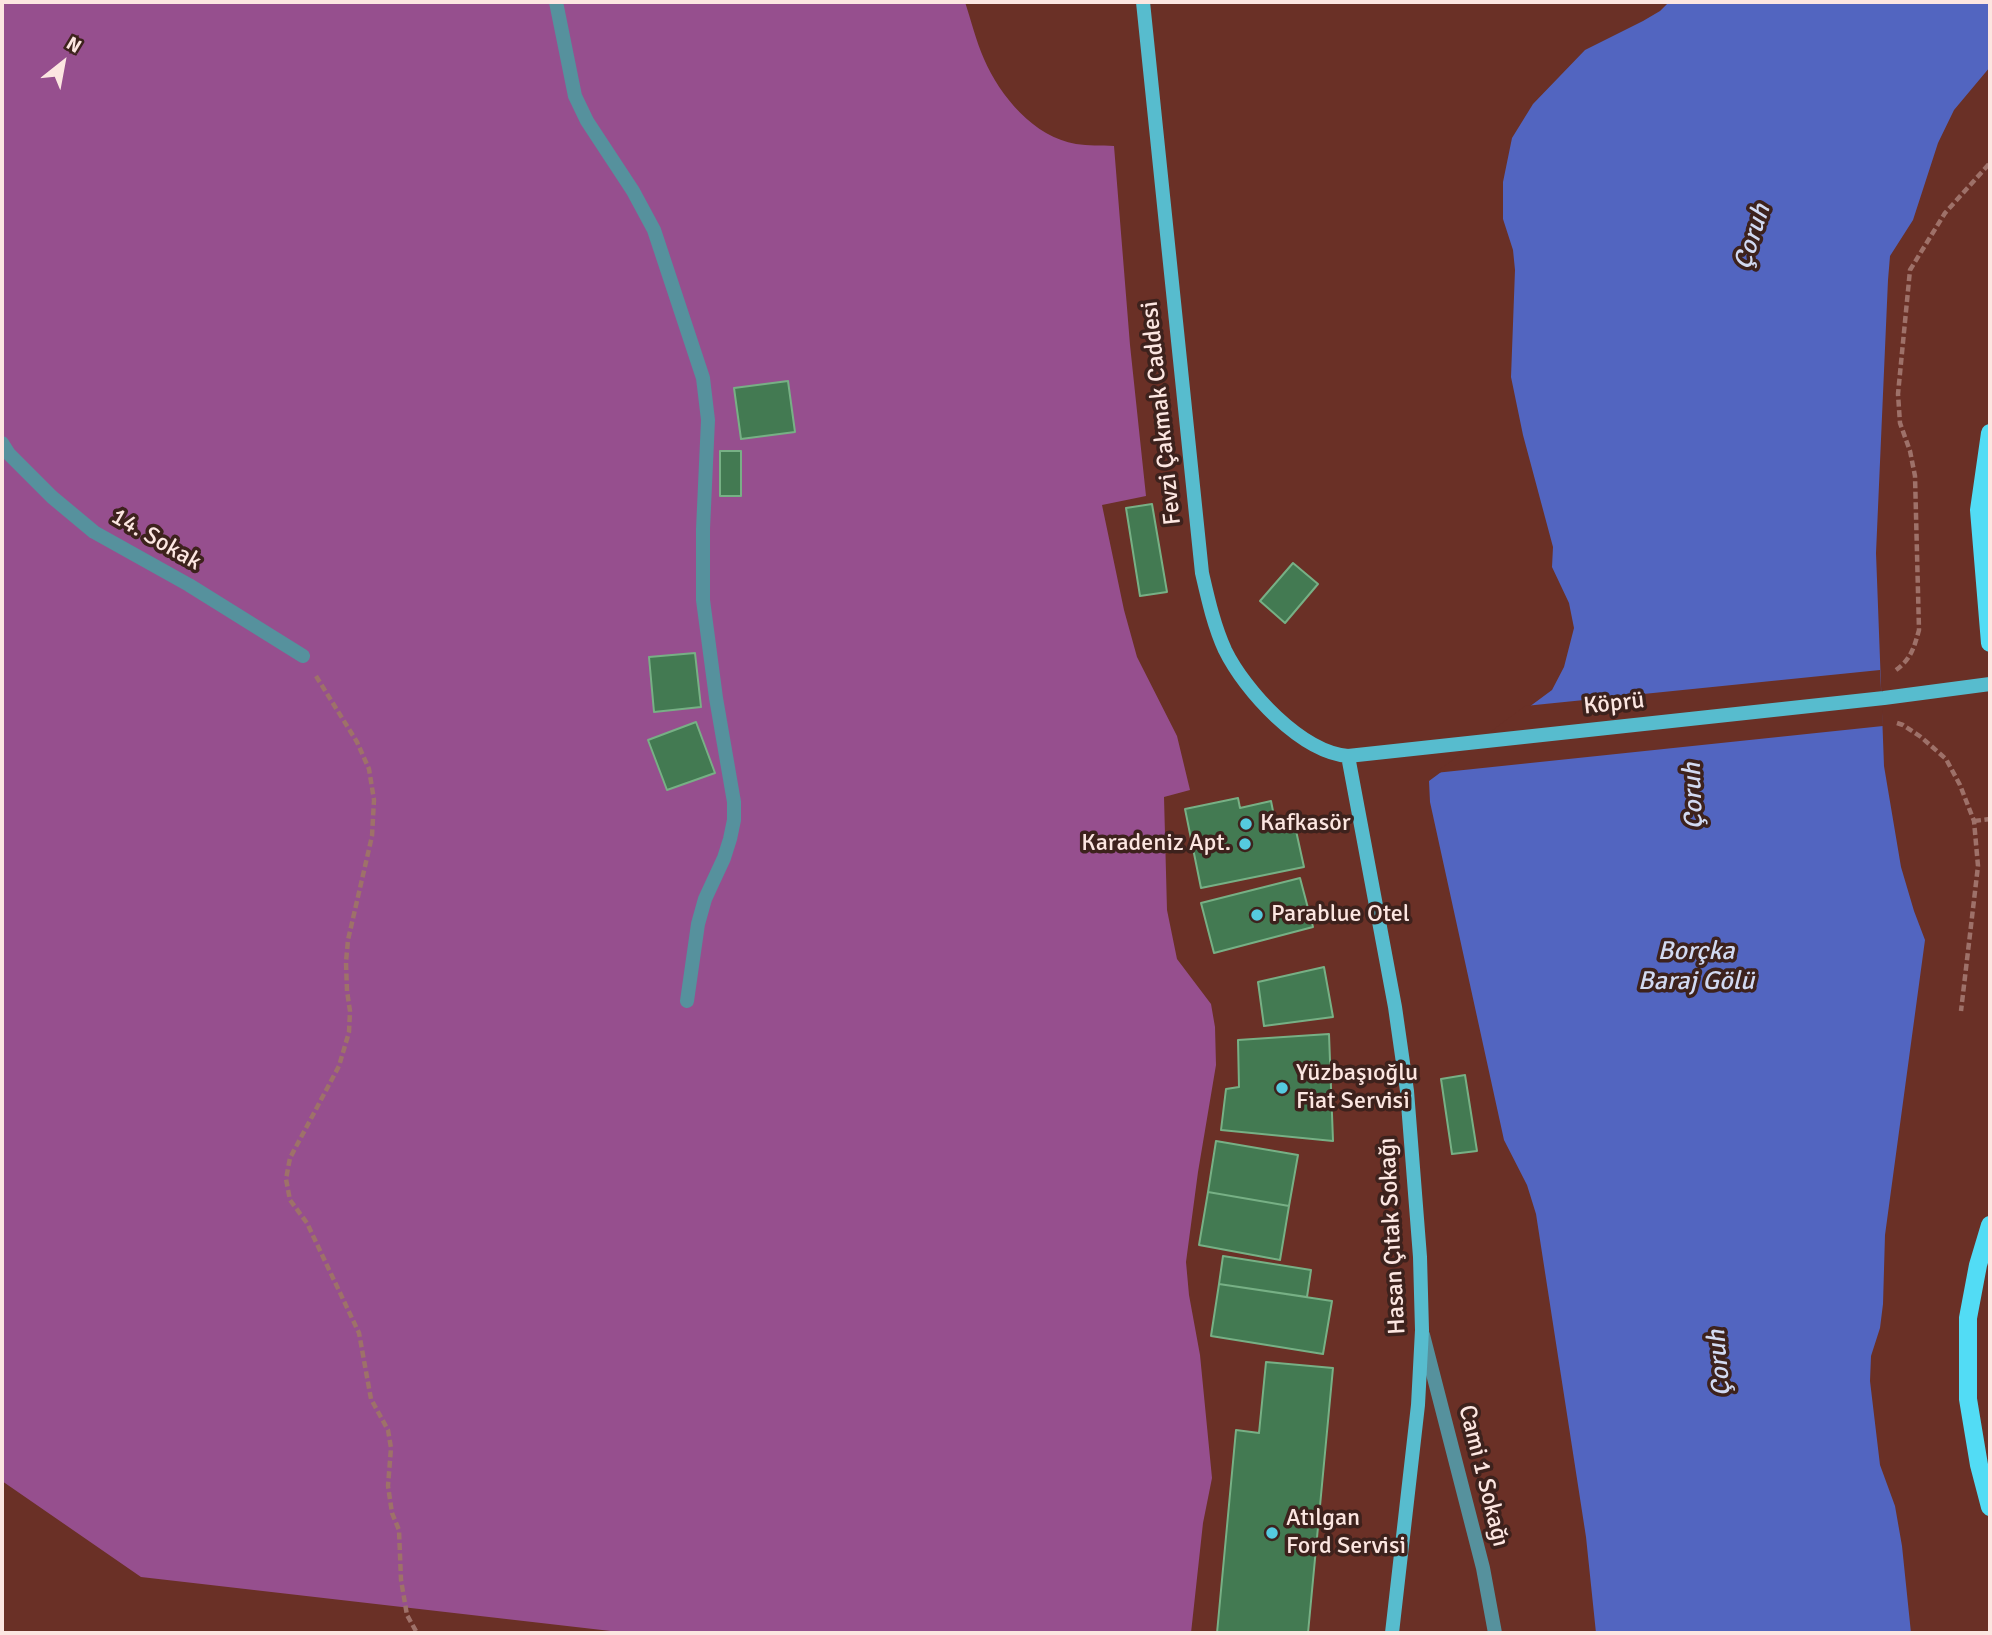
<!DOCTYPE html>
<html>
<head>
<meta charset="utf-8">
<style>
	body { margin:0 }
	#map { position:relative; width:1992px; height:1635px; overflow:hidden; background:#6a3026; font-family:Signika,sans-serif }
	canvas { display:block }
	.frame { position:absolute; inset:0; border:4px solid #fce6e1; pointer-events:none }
	.north { position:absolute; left:28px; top:28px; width:70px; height:70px; -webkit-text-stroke:5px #3d221d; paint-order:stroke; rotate:31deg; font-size:19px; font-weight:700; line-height:28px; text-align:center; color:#fce6e1 }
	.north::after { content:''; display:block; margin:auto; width:24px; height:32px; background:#fce6e1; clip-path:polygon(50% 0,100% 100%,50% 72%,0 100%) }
</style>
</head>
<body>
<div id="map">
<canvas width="1992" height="1635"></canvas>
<div class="frame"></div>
<div class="north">N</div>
</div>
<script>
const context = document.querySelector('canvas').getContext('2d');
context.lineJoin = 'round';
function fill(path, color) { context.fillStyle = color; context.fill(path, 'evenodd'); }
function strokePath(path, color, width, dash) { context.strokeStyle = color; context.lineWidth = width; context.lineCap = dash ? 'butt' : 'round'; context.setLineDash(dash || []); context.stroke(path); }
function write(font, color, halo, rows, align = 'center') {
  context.font = font + ' Signika,sans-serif'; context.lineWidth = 7; context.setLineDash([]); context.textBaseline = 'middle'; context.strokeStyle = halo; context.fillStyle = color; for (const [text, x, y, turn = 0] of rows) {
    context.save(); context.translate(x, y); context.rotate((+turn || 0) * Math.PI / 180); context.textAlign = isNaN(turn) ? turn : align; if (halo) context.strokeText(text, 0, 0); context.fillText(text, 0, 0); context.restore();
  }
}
const green = new Path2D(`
	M 2,2 L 965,2 C 971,20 976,41 984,59 C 1000,96 1034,137 1076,144 C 1088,146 1101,145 1114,146 L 1130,345 L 1146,496 L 1102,505 L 1124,610 L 1137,657 L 1177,736 L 1190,790 L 1164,797 L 1167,910 L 1177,959 L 1211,1004 L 1215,1027 L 1216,1065 L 1198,1172 L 1186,1262 L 1189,1295 L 1200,1355 L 1212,1478 L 1203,1523 L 1191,1633 L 628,1633 L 141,1577 L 2,1481 Z`);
const water = new Path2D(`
	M 1669,2 L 1990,2 L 1990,67 L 1954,110 L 1938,143 L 1913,220 L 1890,256 L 1888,280 L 1876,553 L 1884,766 L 1901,867 L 1914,911 L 1925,940 L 1885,1235 L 1883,1304 L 1880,1328 L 1871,1356 L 1870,1381 L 1880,1465 L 1895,1506 L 1902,1546 L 1911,1633 L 1596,1633 L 1586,1537 L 1536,1214 L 1527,1185 L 1504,1140 L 1430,802 L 1429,781 L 1552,690 L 1564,667 L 1574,628 L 1569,603 L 1552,567 L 1553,547 L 1523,435 L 1511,377 L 1515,270 L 1513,250 L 1503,219 L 1503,182 L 1512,138 L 1533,104 L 1585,50 L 1643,21 L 1660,11 Z`);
const pier = new Path2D(`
	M 1880,670 L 1883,726 L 1435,773 L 1525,706 Z`);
const building = new Path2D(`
	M 788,381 L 795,432 L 741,439 L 734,388 Z
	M 720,451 L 741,451 L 741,496 L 720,496 Z
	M 1152,504 L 1167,592 L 1140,596 L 1126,508 Z
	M 1293,563 L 1318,584 L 1285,623 L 1260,601 Z
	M 695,653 L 701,707 L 654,712 L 649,657 Z
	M 696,722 L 715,773 L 667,790 L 648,740 Z
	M 1238,798 L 1240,808 L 1271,801 L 1275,821 L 1293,817 L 1304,867 L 1201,888 L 1185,809 Z
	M 1300,878 L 1313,927 L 1214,953 L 1201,903 Z
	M 1324,967 L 1333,1017 L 1264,1026 L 1258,982 Z
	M 1329,1034 L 1333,1141 L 1221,1130 L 1226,1089 L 1239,1087 L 1238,1040 Z
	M 1465,1075 L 1477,1151 L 1452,1154 L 1441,1079 Z
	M 1216,1141 L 1298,1155 L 1289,1206 L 1208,1192 Z
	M 1208,1192 L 1289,1206 L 1280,1260 L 1199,1245 Z
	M 1223,1256 L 1311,1270 L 1307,1297 L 1219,1284 Z
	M 1219,1284 L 1332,1301 L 1323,1354 L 1211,1336 Z
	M 1266,1362 L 1333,1368 L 1308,1633 L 1217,1633 L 1236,1430 L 1259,1433 Z`);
const path = new Path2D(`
	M 1896,670 C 1911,659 1914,648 1919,630 L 1915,476 L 1910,451 L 1900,423 L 1898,394 L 1910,270 L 1945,213 L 1990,163
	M 316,676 L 357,742 L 369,769 L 374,800 L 372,836 L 348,940 L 346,962 L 347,991 L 350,1011 L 349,1032 L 339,1066 L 290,1158 L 286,1179 L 290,1200 L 307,1223 L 359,1333 L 371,1399 L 388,1430 L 391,1448 L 388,1486 L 392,1513 L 399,1530 L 401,1580 L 407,1615 L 417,1633
	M 1897,723 L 1903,725 L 1921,737 L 1946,759 L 1960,785 L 1974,821 L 1978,866 L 1961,1011
	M 1974,821 L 1990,819`);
const street = new Path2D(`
	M 556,2 L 575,96 L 587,121 L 633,191 L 654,230 L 703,378 L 708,420 L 703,529 L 703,600 L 716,698 L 734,802 L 734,820 L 730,839 L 724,858 L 705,899 L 698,924 L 687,1001
	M 2,443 L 9,454 L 52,497 L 94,532 L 189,585 L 303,656
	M 1423,1335 L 1483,1568 L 1495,1633`);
const secondary = new Path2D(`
	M 1143,2 L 1202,573 C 1208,599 1214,626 1225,650 C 1245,691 1301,752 1348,756 L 1884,698 L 1990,684
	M 1348,756 L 1395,1007 L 1407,1091 L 1420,1257 L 1422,1330 L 1418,1405 L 1392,1633`);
const primary = new Path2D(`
	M 1990,433 L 1979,510 L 1990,643
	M 1990,1225 L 1978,1265 L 1968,1318 L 1968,1399 L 1979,1465 L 1990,1507`);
const markers = [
	[1246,824,7,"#55cadf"],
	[1245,844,7,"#55cadf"],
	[1257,915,7,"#55cadf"],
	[1282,1088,7,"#55cadf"],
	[1272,1533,7,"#55cadf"]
];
const streetNames = [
	["Fevzi Çakmak Caddesi",1162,413,-96],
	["14. Sokak",156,540,30],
	["Köprü",1614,704,-6],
	["Hasan Çıtak Sokağı",1393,1236,-93],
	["Cami 1 Sokağı",1483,1476,76]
];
const poiNames = [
	["Kafkasör",1260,824],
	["Karadeniz Apt.",1231,844,"right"],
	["Parablue Otel",1271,915],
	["Yüzbaşıoğlu",1296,1074],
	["Fiat Servisi",1296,1102],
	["Atılgan",1286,1519],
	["Ford Servisi",1286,1547]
];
const waterNames = [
	["Çoruh",1753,237,-72],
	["Çoruh",1694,796,-92],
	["Borçka",1696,952],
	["Baraj Gölü",1696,982],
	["Çoruh",1720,1363,-95]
];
fill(green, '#964f8e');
fill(water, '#5265c0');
fill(pier, '#6a3026');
fill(building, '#437a52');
strokePath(building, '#77b085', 2);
strokePath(path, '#9e7169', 4.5, [7, 3.5]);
strokePath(street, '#56919d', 14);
strokePath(secondary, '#57bcce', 14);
strokePath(primary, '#52dcf5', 18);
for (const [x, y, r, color] of markers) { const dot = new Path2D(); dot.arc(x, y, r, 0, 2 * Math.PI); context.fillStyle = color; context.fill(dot); strokePath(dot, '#3d221d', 2.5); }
write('24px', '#fce6e1', '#3d221d', streetNames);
write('24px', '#fce6e1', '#3d221d', poiNames, 'left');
write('italic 26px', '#d2daf2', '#3d221d', waterNames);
</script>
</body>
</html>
